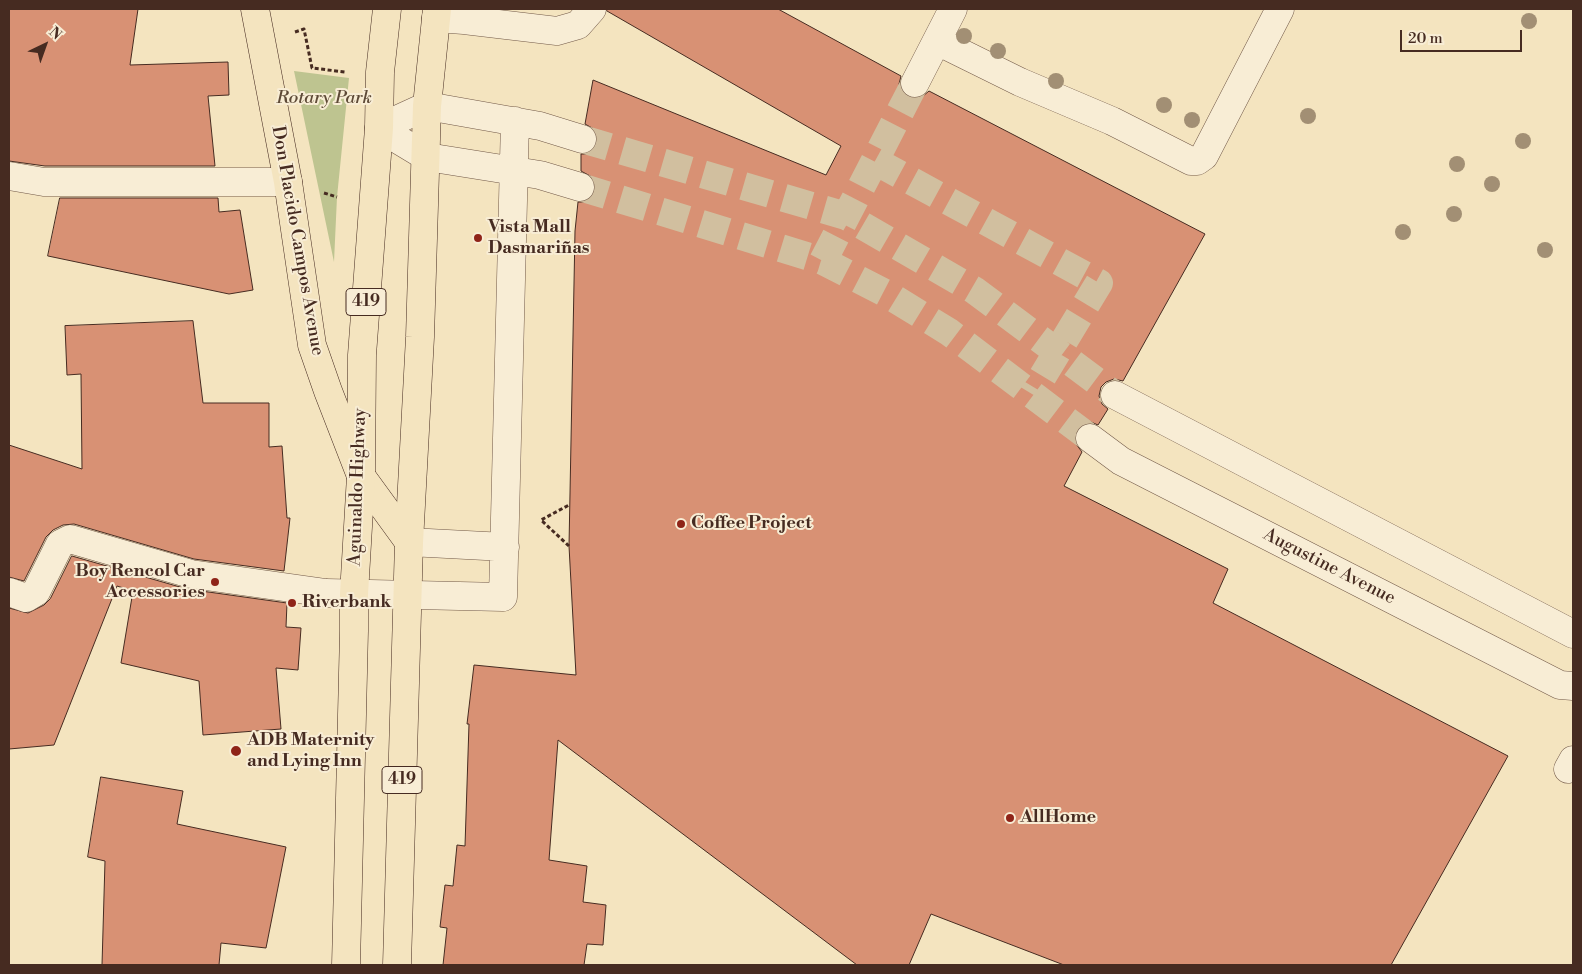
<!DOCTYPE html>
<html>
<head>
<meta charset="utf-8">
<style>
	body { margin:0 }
	#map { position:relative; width:1582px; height:974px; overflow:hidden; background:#f4e4bf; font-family:"Libre Bodoni",serif }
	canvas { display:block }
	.frame { position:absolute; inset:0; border:10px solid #462b21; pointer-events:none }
	.north { position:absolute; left:20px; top:20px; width:50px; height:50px; -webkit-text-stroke:4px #f8edd5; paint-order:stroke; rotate:42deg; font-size:14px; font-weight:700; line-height:20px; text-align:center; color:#462b21 }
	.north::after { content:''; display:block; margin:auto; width:18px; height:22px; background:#462b21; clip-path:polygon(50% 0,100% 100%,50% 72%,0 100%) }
	.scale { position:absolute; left:1400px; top:30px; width:122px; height:22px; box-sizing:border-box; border:2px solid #462b21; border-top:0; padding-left:6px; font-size:15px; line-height:18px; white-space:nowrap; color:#462b21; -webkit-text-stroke:4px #f8edd5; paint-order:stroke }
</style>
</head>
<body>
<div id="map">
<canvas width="1582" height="974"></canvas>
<div class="frame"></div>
<div class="north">N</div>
<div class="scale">20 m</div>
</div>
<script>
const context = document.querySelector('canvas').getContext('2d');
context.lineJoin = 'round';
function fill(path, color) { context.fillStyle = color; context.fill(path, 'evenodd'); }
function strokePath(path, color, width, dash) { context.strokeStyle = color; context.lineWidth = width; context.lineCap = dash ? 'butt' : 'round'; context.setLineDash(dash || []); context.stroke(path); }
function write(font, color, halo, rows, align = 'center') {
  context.font = font + ' "Libre Bodoni",serif'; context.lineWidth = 4; context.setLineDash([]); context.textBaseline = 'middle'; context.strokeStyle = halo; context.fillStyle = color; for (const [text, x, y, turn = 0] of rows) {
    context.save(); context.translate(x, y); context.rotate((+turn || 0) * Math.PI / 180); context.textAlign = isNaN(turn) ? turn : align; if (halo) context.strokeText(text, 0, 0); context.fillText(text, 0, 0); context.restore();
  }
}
const green = new Path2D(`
	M 294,71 L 349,78 L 337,197 L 334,262 Z`);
const building = new Path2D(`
	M 9,9 L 138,9 L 130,65 L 228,62 L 229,95 L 208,96 L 215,166 L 45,166 L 9,161 Z
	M 607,9 L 778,9 L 901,76 L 899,84 L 902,91 L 907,97 L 916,99 L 923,96 L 929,91 L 1205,234 L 1123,381 L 1114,379 L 1106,382 L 1101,387 L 1099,396 L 1102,404 L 1108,409 L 1098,425 L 1091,422 L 1084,424 L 1077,429 L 1074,437 L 1076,444 L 1082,452 L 1064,486 L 1228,569 L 1213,603 L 1508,756 L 1391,965 L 1064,965 L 931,914 L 909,965 L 857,965 L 558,740 L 549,860 L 587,866 L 583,902 L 606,905 L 603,945 L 587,944 L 584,965 L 443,965 L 447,928 L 440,927 L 445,885 L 453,886 L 457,845 L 465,846 L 469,724 L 467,724 L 474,665 L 576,675 L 569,546 L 575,231 L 578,202 L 584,202 L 590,199 L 595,191 L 595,183 L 592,177 L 581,171 L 581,154 L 586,154 L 592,151 L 597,143 L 597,136 L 594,129 L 585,124 L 593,80 L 826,175 L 841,146 L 607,11 Z
	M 60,198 L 218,198 L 219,212 L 240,210 L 253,290 L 229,294 L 48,256 Z
	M 193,321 L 203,403 L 269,403 L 269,447 L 282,446 L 287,518 L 290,518 L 284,571 L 194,559 L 74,524 L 63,525 L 53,530 L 46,537 L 24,581 L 9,577 L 9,445 L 82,469 L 81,374 L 67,375 L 65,326 Z
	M 72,556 L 187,589 L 287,603 L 286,627 L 301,628 L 298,670 L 276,668 L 281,729 L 203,735 L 199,681 L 121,663 L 133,591 L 117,586 L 54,745 L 9,749 L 9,608 L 28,613 L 44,605 L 50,599 Z
	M 101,777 L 183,791 L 177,824 L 286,847 L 266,948 L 221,943 L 219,965 L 102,965 L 105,861 L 88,857 Z`);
const minorTunnel = new Path2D(`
	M 582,139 L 846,216 L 974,290 L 1115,395
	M 875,161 L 1099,283 L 1032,394
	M 580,187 L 823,261 L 887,294 L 949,332 L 1090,438
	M 823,261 L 915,83`);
const path = new Path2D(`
	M 295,32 L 304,29 L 312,68 L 345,72
	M 324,193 L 337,197
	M 569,546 L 541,520 L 569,505`);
const minor = new Path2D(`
	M 436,18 L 464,20 L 557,31 L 578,25 L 592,9
	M 937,41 L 1020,82 L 1112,121 L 1191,161 L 1197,161 L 1204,156 L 1280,9
	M 915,83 L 953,9
	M 379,128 L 427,157 L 540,175 L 580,187
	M 379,128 L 427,106 L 540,126 L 582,139
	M 9,176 L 44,182 L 288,182
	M 1115,395 L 1573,634
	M 1090,438 L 1121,461 L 1560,685 L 1573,686
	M 409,542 L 505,547
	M 9,592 L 26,598 L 36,592 L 60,544 L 70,539 L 191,574 L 326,593 L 503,597 L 515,121
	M 1568,769 L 1573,760`);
const major = new Path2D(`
	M 255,9 L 288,182 L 312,345 L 328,391 L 361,476 L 409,542`);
const highway = new Path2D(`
	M 346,965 L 354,631 L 354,594 L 361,476 L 362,355 L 379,128 L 380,72 L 387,9
	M 397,965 L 409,542 L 420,337 L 427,106 L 437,9`);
const trees = [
	[1529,21],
	[964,36],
	[998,51],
	[1056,81],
	[1164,105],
	[1308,116],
	[1192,120],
	[1523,141],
	[1457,164],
	[1492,184],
	[1454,214],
	[1403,232],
	[1545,250]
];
const markers = [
	[478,238,5,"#8f2418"],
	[681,524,5,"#8f2418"],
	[215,582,5,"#8f2418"],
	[292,603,5,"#8f2418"],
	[236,751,6,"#8f2418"],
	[1010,818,5,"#8f2418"]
];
const shields = [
	[366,302,40],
	[402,780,40]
];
const shieldNames = [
	["419",366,302],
	["419",402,780]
];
const parkNames = [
	["Rotary Park",324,99]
];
const poiNames = [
	["Vista Mall",488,228],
	["Dasmariñas",488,249],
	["Coffee Project",691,524],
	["Boy Rencol Car",205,572,"right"],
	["Accessories",205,593,"right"],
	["Riverbank",302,603],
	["ADB Maternity",247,741],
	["and Lying Inn",247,762],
	["AllHome",1020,818]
];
const streetNames = [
	["Don Placido Campos Avenue",297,241,80],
	["Aguinaldo Highway",358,487,-88],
	["Augustine Avenue",1329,567,27]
];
fill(green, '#bec490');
fill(building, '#d89174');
strokePath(building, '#462b21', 1);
strokePath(minorTunnel, '#d1bf9f', 28, [28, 14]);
strokePath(minor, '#725948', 29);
strokePath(major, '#462b21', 29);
strokePath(highway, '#462b21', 29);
strokePath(path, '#462b21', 3, [4, 2.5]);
strokePath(minor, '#f8edd5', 28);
strokePath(major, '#f4e4bf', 28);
strokePath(highway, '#f4e4bf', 28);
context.fillStyle = '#a28f74';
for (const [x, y] of trees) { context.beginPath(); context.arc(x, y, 8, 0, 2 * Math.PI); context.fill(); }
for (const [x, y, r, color] of markers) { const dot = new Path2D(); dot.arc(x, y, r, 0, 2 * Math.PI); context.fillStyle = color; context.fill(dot); strokePath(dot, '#f8edd5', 2); }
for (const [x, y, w] of shields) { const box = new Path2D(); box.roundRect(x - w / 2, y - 13.5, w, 27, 4); context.fillStyle = '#f8edd5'; context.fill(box); strokePath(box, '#462b21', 1); }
write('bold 16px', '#462b21', null, shieldNames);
write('italic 18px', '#5e4a37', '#f8edd5', parkNames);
write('bold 18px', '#462b21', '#f8edd5', poiNames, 'left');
write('18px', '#462b21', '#f8edd5', streetNames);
</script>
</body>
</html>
